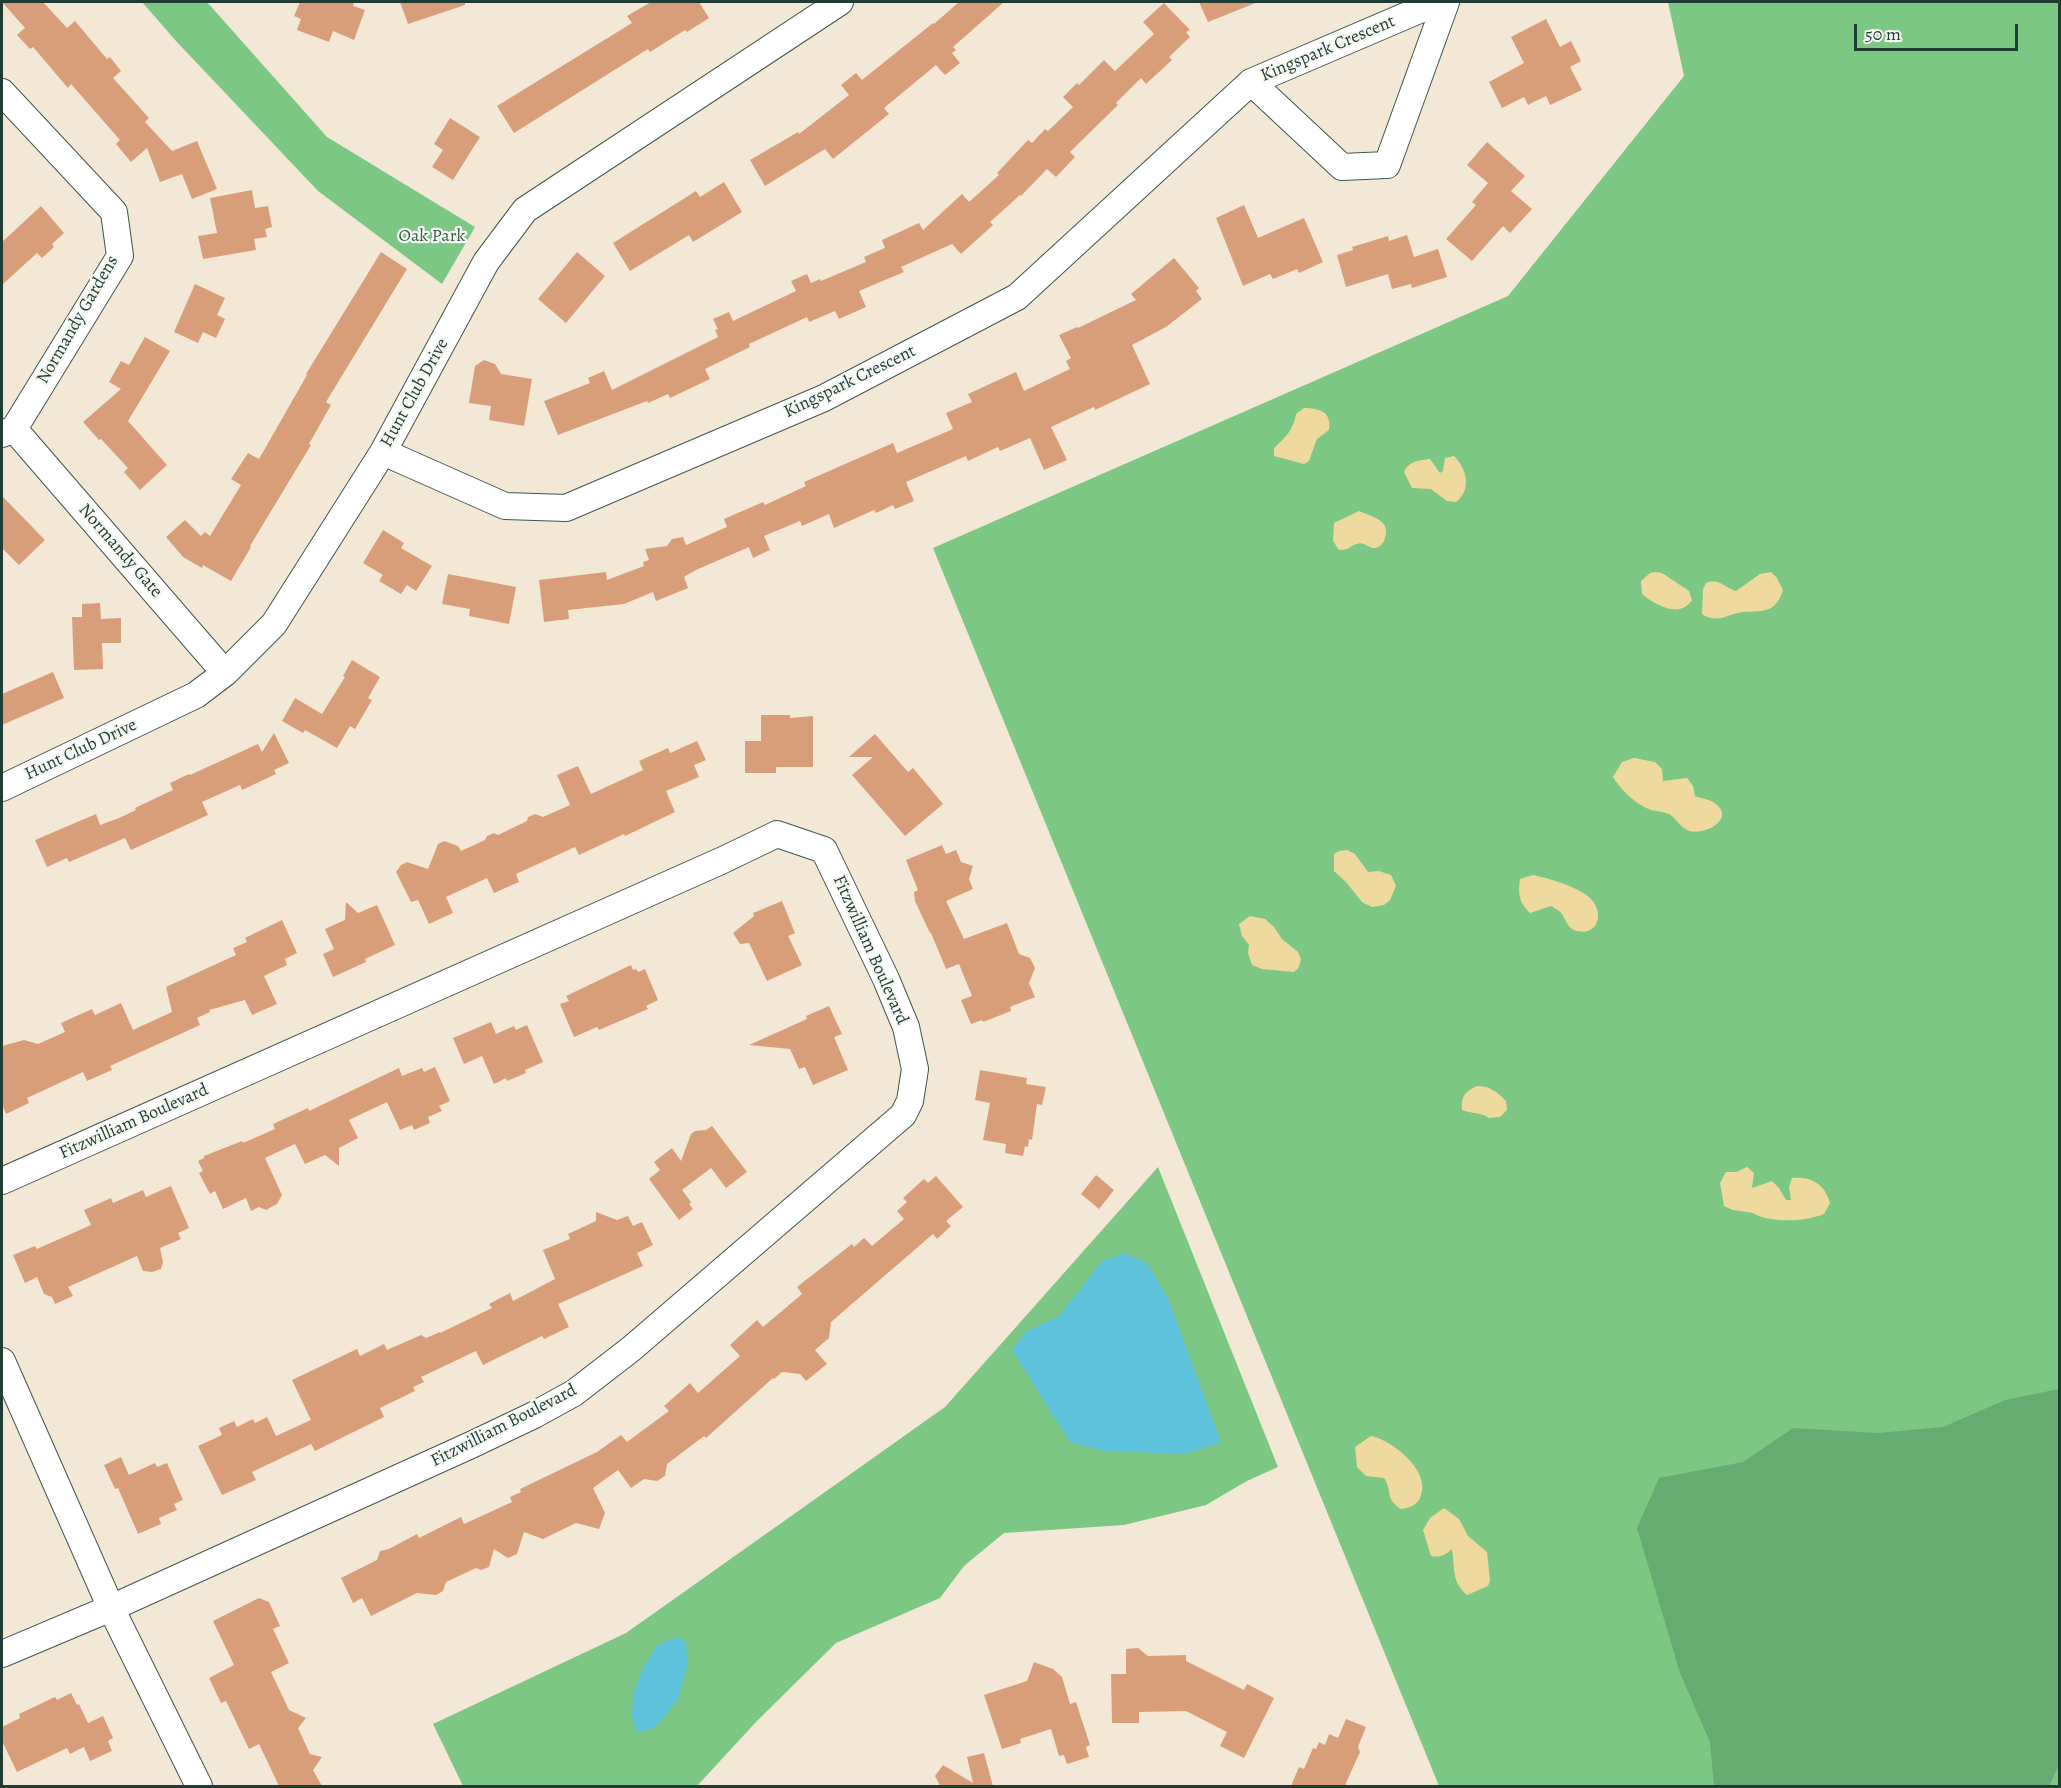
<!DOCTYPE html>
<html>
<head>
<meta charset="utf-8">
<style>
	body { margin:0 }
	#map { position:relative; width:2061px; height:1788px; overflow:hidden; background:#f3e8d6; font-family:Alegreya,serif }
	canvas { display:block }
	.frame { position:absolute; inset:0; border:3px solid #1f3d34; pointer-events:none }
	.scale { position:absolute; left:1854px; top:24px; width:164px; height:27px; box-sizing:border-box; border:3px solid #1f3d34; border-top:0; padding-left:8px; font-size:18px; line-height:21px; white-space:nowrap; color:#1f3d34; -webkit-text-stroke:4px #f6f6f2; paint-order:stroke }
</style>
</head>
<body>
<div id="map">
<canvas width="2061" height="1788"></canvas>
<div class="frame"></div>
<div class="scale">50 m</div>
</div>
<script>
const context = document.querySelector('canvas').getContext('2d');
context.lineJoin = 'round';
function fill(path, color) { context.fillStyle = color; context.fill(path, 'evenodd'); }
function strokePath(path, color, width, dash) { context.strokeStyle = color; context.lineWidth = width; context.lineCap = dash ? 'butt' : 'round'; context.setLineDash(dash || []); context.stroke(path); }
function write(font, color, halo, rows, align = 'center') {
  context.font = font + ' Alegreya,serif'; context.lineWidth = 4.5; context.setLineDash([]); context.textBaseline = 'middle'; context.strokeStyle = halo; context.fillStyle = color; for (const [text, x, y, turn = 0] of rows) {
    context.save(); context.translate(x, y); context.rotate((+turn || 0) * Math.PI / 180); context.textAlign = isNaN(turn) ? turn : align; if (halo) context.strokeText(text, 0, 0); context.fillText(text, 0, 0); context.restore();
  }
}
const green = new Path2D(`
	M 142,2 L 207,2 L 327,137 L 475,227 L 442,284 L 318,191 L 176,41 Z
	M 1668,2 L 2059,2 L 2059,1786 L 1439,1786 L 933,548 L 1508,296 L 1684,76 Z
	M 1158,1167 L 1278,1467 L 1247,1481 L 1206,1505 L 1124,1525 L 1004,1533 L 964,1566 L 940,1598 L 836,1643 L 756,1722 L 697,1786 L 463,1786 L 433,1724 L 626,1633 L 945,1407 Z`);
const forest = new Path2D(`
	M 2059,1389 L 2060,1763 L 2049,1786 L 1714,1786 L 1710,1742 L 1680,1673 L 1637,1528 L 1659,1478 L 1743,1462 L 1793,1428 L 1878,1433 L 1943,1427 L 2005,1400 Z`);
const sand = new Path2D(`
	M 1304,408 C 1320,408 1332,412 1329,430 L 1317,439 L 1309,461 L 1304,464 L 1274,456 L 1274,448 C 1285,438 1294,429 1296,414 Z
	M 1454,456 C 1467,469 1472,490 1456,502 L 1447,501 L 1431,489 L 1412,488 L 1404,472 C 1410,460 1418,461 1430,459 L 1440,473 L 1443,471 L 1445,458 Z
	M 1359,511 C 1371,517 1391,519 1385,538 C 1384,543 1380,547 1375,548 C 1369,549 1364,541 1357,544 C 1349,546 1350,550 1339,550 L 1333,541 L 1334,523 Z
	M 1655,572 L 1662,573 L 1689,591 L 1692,600 C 1680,619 1655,605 1642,594 L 1641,581 L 1650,573 Z
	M 1771,572 L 1777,578 L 1783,590 C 1776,613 1763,611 1744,612 C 1728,613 1718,625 1702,614 L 1703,589 L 1706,583 C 1720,578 1723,587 1736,591 L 1760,574 Z
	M 1634,758 L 1655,762 L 1662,769 L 1663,781 L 1687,778 L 1693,786 L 1695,796 C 1702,799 1710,799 1716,804 C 1736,820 1702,837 1687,830 C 1680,827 1676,818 1669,814 C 1664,812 1657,811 1651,810 C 1635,804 1622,791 1613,777 L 1622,762 Z
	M 1347,850 L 1355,854 L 1368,872 L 1379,871 L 1391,875 L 1396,886 L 1390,900 L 1384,905 L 1372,907 L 1362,902 L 1346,882 L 1334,871 L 1334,854 L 1339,851 Z
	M 1533,875 C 1550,879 1577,886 1590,898 C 1604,911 1600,936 1577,931 C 1566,929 1566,916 1559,911 C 1557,909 1554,908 1551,906 L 1530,913 C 1519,902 1518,895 1520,879 Z
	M 1250,916 L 1265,919 L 1274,927 L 1282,939 L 1298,952 L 1301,959 L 1299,967 L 1294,972 L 1262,969 L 1252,965 L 1248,953 L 1249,945 L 1242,936 L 1239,924 Z
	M 1477,1086 C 1490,1086 1497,1092 1506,1101 L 1507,1110 L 1500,1117 L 1489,1118 C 1481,1112 1472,1114 1462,1110 C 1461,1096 1465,1092 1477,1086 Z
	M 1747,1167 L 1754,1173 L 1752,1188 L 1772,1181 L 1779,1188 L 1786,1200 L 1791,1200 L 1789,1187 L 1792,1178 C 1811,1176 1825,1184 1830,1203 L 1824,1214 C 1806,1221 1784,1222 1766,1218 C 1759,1217 1754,1212 1747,1212 C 1736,1210 1736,1212 1724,1206 L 1720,1183 L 1726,1172 L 1736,1172 Z
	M 1371,1436 C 1392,1440 1433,1472 1420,1498 C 1417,1505 1409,1508 1401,1509 C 1384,1498 1393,1491 1384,1478 L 1366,1476 L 1357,1467 L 1355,1447 Z
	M 1444,1508 L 1459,1519 L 1468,1536 L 1487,1552 L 1490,1581 L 1488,1586 L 1467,1595 C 1451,1581 1455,1568 1452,1549 C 1445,1555 1441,1558 1431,1556 L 1423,1530 L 1430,1518 Z`);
const water = new Path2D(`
	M 1125,1253 L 1147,1263 L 1169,1301 L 1221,1442 L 1186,1454 L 1104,1451 L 1070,1442 L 1012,1350 L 1025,1332 L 1059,1316 L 1102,1261 Z
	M 677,1637 L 685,1640 L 688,1663 L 678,1699 L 660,1722 L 651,1729 L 637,1732 L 631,1716 L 634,1692 L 641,1672 L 657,1645 Z`);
const building = new Path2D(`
	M 2,2 L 43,2 L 67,28 L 75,21 L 107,59 L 110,57 L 121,71 L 113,78 L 149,118 L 145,122 L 172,151 L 197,141 L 217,189 L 192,199 L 182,174 L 160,182 L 147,148 L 131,162 L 116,144 L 120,140 L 71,84 L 68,88 L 33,47 L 30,49 L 17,35 L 25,28 Z
	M 300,2 L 354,2 L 353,6 L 365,10 L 354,40 L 333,31 L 329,42 L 297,30 L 301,19 L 294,16 Z
	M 400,2 L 465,2 L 465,5 L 408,24 Z
	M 651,2 L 699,2 L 709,18 L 687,32 L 685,30 L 650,52 L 648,49 L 514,133 L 497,106 L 632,23 L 627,16 Z
	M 959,2 L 1004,2 L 953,47 L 956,50 L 952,53 L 960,63 L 945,75 L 936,65 L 884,108 L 889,114 L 833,159 L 825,149 L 765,186 L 750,160 L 798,132 L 799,134 L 849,95 L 841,85 L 856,73 L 862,80 L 933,23 L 934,24 Z
	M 1199,2 L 1258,2 L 1208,22 Z
	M 1164,3 L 1190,30 L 1186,32 L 1190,37 L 1169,57 L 1172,60 L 1146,84 L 1141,78 L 1116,103 L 1118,105 L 1070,152 L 1075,157 L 1056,177 L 1047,169 L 1021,196 L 1020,195 L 990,222 L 993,225 L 961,254 L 952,244 L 901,267 L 904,272 L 859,291 L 866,307 L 839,319 L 835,311 L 809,322 L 807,317 L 749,344 L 750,347 L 705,369 L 710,379 L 670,398 L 668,394 L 648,403 L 647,401 L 558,435 L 544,401 L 590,383 L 588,378 L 604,371 L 612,390 L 718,337 L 715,330 L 718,329 L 713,319 L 729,312 L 733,321 L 796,291 L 791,281 L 807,274 L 811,283 L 820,279 L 821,281 L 866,262 L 864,257 L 885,248 L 882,240 L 919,223 L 923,230 L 962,194 L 969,202 L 999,175 L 997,173 L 1028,140 L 1032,143 L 1045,129 L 1048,131 L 1073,107 L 1063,97 L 1077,83 L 1079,85 L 1104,60 L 1115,71 L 1154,34 L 1143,22 Z
	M 1546,19 L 1560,47 L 1571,41 L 1581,61 L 1570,67 L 1582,90 L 1550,105 L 1546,96 L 1528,105 L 1524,97 L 1502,108 L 1489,82 L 1524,63 L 1511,37 Z
	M 450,118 L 480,137 L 453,180 L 432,167 L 443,150 L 434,144 Z
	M 1487,142 L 1525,176 L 1511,191 L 1532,209 L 1510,233 L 1503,226 L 1472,261 L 1446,239 L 1476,205 L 1472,202 L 1488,183 L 1467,165 Z
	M 724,182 L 742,212 L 693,242 L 689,235 L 630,271 L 613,243 L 696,191 L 700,197 Z
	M 252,190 L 255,208 L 268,206 L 272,227 L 265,229 L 267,237 L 254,239 L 256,250 L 203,259 L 198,236 L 217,233 L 210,198 Z
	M 1244,205 L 1258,238 L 1304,218 L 1323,262 L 1299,273 L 1297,269 L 1273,279 L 1270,274 L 1243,286 L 1216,218 Z
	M 41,206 L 64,233 L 52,244 L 54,247 L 42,258 L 37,253 L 2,285 L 2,242 Z
	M 1407,235 L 1414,257 L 1438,249 L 1447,277 L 1412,288 L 1411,284 L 1392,289 L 1388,274 L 1346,287 L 1337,255 L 1353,250 L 1352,247 L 1388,236 L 1389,241 Z
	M 381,252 L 407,269 L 326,402 L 331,405 L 309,444 L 311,445 L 250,546 L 251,547 L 231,581 L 203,565 L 202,568 L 183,557 L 166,537 L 185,520 L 201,536 L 205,532 L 210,536 L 241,485 L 231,479 L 248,453 L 259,459 L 307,375 L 306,374 Z
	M 577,252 L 605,276 L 566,323 L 538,299 Z
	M 1174,258 L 1199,288 L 1196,291 L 1202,299 L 1166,327 L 1132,345 L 1150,384 L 1095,410 L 1094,407 L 1051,427 L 1067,460 L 1044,470 L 1030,438 L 1000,451 L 998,447 L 968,461 L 966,456 L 906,482 L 914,501 L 895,509 L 893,505 L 876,513 L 874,510 L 834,528 L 829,514 L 802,526 L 800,521 L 764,536 L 770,550 L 753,558 L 749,547 L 696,570 L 684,577 L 688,588 L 656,601 L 653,592 L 624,604 L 568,610 L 569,619 L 544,622 L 539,580 L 606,572 L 607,580 L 644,566 L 643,562 L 649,560 L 645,549 L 667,546 L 672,539 L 683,537 L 686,545 L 727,527 L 724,519 L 763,502 L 765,505 L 806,486 L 804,482 L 893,443 L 897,453 L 953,429 L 946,413 L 972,402 L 968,394 L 1016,372 L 1024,391 L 1070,369 L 1066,361 L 1071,358 L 1059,335 L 1077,327 L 1078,328 L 1136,300 L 1131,294 Z
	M 195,284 L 225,298 L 217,315 L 225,319 L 216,338 L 203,332 L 198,343 L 174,332 Z
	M 145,337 L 170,351 L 128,421 L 167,465 L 140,490 L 124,472 L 128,468 L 101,439 L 99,440 L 83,422 L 121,389 L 109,382 L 121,361 L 129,365 Z
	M 484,360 L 495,364 L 501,374 L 532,379 L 524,426 L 489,420 L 491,406 L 469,403 L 475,366 Z
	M 2,496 L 45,540 L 19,565 L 2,548 Z
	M 383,530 L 404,543 L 401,548 L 432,566 L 416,591 L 407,585 L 401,594 L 379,581 L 383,575 L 363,563 Z
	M 448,574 L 516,587 L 509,624 L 469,616 L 470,609 L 442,604 Z
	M 100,603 L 101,619 L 121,618 L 121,643 L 102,643 L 103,669 L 74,670 L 72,617 L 82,617 L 82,604 Z
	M 352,660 L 380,677 L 368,698 L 372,700 L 355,729 L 350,726 L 337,748 L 305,730 L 303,733 L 282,721 L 295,698 L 322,714 L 345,677 L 343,676 Z
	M 53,672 L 64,698 L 2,725 L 2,694 Z
	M 761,715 L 790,715 L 790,718 L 813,716 L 813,767 L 776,767 L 776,773 L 745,773 L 745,741 L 761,741 Z
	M 274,733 L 289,763 L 274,770 L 276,774 L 242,790 L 240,785 L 202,802 L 208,815 L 131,850 L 125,838 L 69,862 L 67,858 L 47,867 L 35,840 L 96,814 L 100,825 L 119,818 L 136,810 L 135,808 L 173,790 L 170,783 L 189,774 L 190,775 L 258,744 L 262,752 Z
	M 875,734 L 908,772 L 913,768 L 943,804 L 905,836 L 852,775 L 873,757 L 849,757 Z
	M 697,741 L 706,760 L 694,765 L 699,777 L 666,791 L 675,812 L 625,836 L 624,834 L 579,855 L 575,847 L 516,874 L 519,882 L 494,893 L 487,878 L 446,897 L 453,913 L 429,924 L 418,900 L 411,902 L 396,872 L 401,865 L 407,862 L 428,869 L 438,844 L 444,841 L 458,846 L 461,851 L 485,840 L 487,836 L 494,833 L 498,835 L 527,821 L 528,817 L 535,814 L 543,817 L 570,805 L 557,775 L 578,766 L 591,794 L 643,770 L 639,761 L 668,748 L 670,753 Z
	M 942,845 L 946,854 L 956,850 L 961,862 L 973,866 L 969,879 L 973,889 L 946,901 L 964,939 L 1007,923 L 1019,954 L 1030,958 L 1035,968 L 1029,983 L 1035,997 L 1010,1007 L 1011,1011 L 983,1022 L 982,1020 L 971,1024 L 961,1000 L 972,996 L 959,964 L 946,969 L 931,933 L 930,933 L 915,901 L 914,892 L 918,890 L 906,860 Z
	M 782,901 L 795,933 L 788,936 L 802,965 L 767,981 L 749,943 L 740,944 L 733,933 L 754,916 L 753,913 Z
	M 346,902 L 358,913 L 377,905 L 395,945 L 365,959 L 366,962 L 333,977 L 323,954 L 334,949 L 325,929 L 345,920 Z
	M 282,920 L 297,953 L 285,959 L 287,965 L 264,976 L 277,1004 L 252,1015 L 245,1000 L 209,1010 L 210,1012 L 197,1018 L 200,1025 L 110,1066 L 112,1070 L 87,1081 L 83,1072 L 27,1098 L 29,1103 L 6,1114 L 2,1104 L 2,1046 L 24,1040 L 38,1044 L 65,1032 L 61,1023 L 92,1009 L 95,1015 L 121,1003 L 133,1030 L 172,1012 L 166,987 L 236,955 L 233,948 L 247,942 L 245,938 Z
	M 631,965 L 633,970 L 636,969 L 638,972 L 645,969 L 658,1000 L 646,1006 L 648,1009 L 599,1030 L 597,1027 L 574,1037 L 560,1004 L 569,1001 L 566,996 Z
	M 829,1006 L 842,1034 L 834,1037 L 848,1070 L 813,1085 L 805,1067 L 799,1069 L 790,1049 L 749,1045 L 807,1019 L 806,1016 Z
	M 491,1022 L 496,1034 L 514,1026 L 516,1030 L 527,1025 L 543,1062 L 525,1070 L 526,1073 L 507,1081 L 506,1078 L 494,1084 L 482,1056 L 464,1064 L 453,1038 Z
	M 435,1067 L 450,1101 L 439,1106 L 442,1111 L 428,1117 L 430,1123 L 414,1130 L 412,1125 L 400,1130 L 387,1102 L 349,1120 L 358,1138 L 339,1148 L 339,1166 L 325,1155 L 305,1164 L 295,1144 L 265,1158 L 282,1195 L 277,1204 L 266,1210 L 259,1207 L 251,1211 L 246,1198 L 223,1209 L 215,1191 L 210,1194 L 199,1173 L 203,1171 L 198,1161 L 204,1158 L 204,1156 L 242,1141 L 243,1143 L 275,1129 L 273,1124 L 308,1108 L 309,1111 L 399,1068 L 402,1076 L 422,1068 L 424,1072 Z
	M 980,1070 L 1027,1078 L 1026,1084 L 1046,1087 L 1042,1105 L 1037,1104 L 1032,1140 L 1029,1139 L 1028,1147 L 1025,1146 L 1023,1156 L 1005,1153 L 1006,1144 L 983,1140 L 990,1103 L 975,1100 Z
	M 712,1126 L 747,1172 L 726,1188 L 711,1168 L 682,1190 L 691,1202 L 689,1204 L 693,1209 L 679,1220 L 649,1179 L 660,1170 L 654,1162 L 672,1148 L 681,1161 L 691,1134 L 695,1131 L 706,1130 Z
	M 1096,1175 L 1114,1190 L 1099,1209 L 1081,1194 Z
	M 936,1176 L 963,1207 L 946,1221 L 951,1226 L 937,1239 L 933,1234 L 831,1322 L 829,1338 L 815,1350 L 827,1364 L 806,1381 L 800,1374 L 782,1372 L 774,1379 L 773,1378 L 706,1438 L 704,1436 L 667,1464 L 665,1476 L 657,1481 L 644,1479 L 631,1488 L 618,1470 L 593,1488 L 605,1513 L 599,1529 L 576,1523 L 543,1539 L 524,1532 L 517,1554 L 508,1558 L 494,1549 L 489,1567 L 481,1570 L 476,1568 L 446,1582 L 443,1591 L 436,1595 L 417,1593 L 371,1616 L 362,1598 L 353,1603 L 341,1578 L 377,1560 L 380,1551 L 389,1549 L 417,1534 L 419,1538 L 461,1517 L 464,1524 L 512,1502 L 510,1497 L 521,1492 L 520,1489 L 597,1452 L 621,1435 L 627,1442 L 669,1411 L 664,1406 L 690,1383 L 698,1393 L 740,1356 L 730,1345 L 757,1320 L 763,1327 L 802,1294 L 797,1287 L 852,1244 L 854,1247 L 864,1238 L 872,1246 L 904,1219 L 897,1211 L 907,1202 L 903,1198 L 924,1179 L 928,1183 Z
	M 171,1186 L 189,1228 L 178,1233 L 181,1239 L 160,1248 L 163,1262 L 161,1269 L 152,1272 L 143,1271 L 137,1256 L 68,1287 L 73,1296 L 55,1304 L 52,1297 L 44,1294 L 37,1277 L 25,1283 L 13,1255 L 35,1246 L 37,1249 L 91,1225 L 84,1210 L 111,1198 L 113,1203 L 143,1190 L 146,1197 Z
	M 596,1212 L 617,1220 L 628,1216 L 633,1226 L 642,1222 L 653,1245 L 637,1253 L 643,1266 L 558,1304 L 569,1327 L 544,1339 L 542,1336 L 483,1365 L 476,1351 L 421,1377 L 424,1382 L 413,1387 L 415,1391 L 380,1408 L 384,1417 L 315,1451 L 311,1444 L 252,1472 L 256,1480 L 222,1495 L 198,1446 L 222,1435 L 219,1428 L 234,1421 L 237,1427 L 253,1419 L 255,1423 L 267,1417 L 276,1436 L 311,1420 L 292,1380 L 357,1349 L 360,1356 L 384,1344 L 387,1350 L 421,1335 L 426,1338 L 440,1332 L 440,1333 L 492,1308 L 489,1304 L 510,1293 L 513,1301 L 555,1279 L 543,1250 L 570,1239 L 568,1234 L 596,1221 Z
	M 121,1457 L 129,1475 L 155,1463 L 157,1467 L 167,1463 L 183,1500 L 174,1504 L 177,1510 L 159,1518 L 161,1524 L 138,1534 L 118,1488 L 115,1489 L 104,1465 Z
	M 259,1598 L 269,1602 L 280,1626 L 273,1629 L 289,1663 L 271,1672 L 289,1710 L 306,1718 L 298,1728 L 310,1754 L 322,1757 L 313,1770 L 322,1786 L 279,1786 L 259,1744 L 249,1749 L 226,1701 L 221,1703 L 209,1678 L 234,1665 L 213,1621 Z
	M 1138,1648 L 1148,1656 L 1186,1655 L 1186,1661 L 1244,1690 L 1247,1684 L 1274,1698 L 1244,1758 L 1220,1746 L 1227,1732 L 1186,1711 L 1139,1712 L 1139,1723 L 1112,1723 L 1111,1674 L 1126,1674 L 1126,1649 Z
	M 1034,1662 L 1053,1669 L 1062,1677 L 1070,1704 L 1076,1702 L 1090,1745 L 1086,1747 L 1089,1757 L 1067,1764 L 1064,1755 L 1059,1756 L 1051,1729 L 1020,1739 L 1021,1743 L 1002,1749 L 984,1695 L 1027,1681 Z
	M 71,1693 L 77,1705 L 79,1704 L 88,1723 L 103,1716 L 113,1738 L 108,1741 L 112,1751 L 90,1761 L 84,1747 L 70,1754 L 67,1748 L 17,1772 L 2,1741 L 2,1727 L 20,1718 L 19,1714 L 55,1697 L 57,1700 Z
	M 1346,1719 L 1366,1727 L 1358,1747 L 1360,1752 L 1346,1783 L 1346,1786 L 1291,1786 L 1299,1767 L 1304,1769 L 1313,1748 L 1316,1749 L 1319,1742 L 1325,1745 L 1329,1734 L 1338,1738 Z
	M 984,1753 L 993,1786 L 940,1786 L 935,1776 L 943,1765 L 973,1783 L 967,1757 Z`);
const minor = new Path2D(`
	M 1251,82 L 1438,2
	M 2,92 L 114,212 L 120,256 L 14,429 L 2,434
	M 14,429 L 225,673
	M 383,452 L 505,506 L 566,508 L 824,398 L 1017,297 L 1251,82 L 1342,167 L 1387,165 L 1446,2
	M 2,788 L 196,695 L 225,673 L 274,624 L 383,452 L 486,262 L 525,210 L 840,2
	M 2,1181 L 723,860 L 777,834 L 824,850 L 886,979 L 906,1027 L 915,1069 L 910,1101 L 903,1115 L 631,1349 L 574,1393 L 534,1415 L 471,1445 L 111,1608 L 2,1654
	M 2,1361 L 111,1608 L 199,1786`);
const streetNames = [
	["Kingspark Crescent",1328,49,-23],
	["Normandy Gardens",78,320,-60],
	["Kingspark Crescent",850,382,-26],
	["Hunt Club Drive",415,393,-61],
	["Normandy Gate",120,551,49],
	["Hunt Club Drive",81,750,-25],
	["Fitzwilliam Boulevard",870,950,66],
	["Fitzwilliam Boulevard",134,1122,-24],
	["Fitzwilliam Boulevard",504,1426,-27]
];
const parkNames = [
	["Oak Park",432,237]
];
fill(green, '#7dc785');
fill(forest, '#66ac72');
fill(sand, '#eeda9e');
fill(water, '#5fc3dd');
fill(building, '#d89e7a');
strokePath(minor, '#3f574c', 28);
strokePath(minor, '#fff', 26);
write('18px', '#1f3d34', '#f6f6f2', streetNames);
write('18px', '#366048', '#f6f6f2', parkNames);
</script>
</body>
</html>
